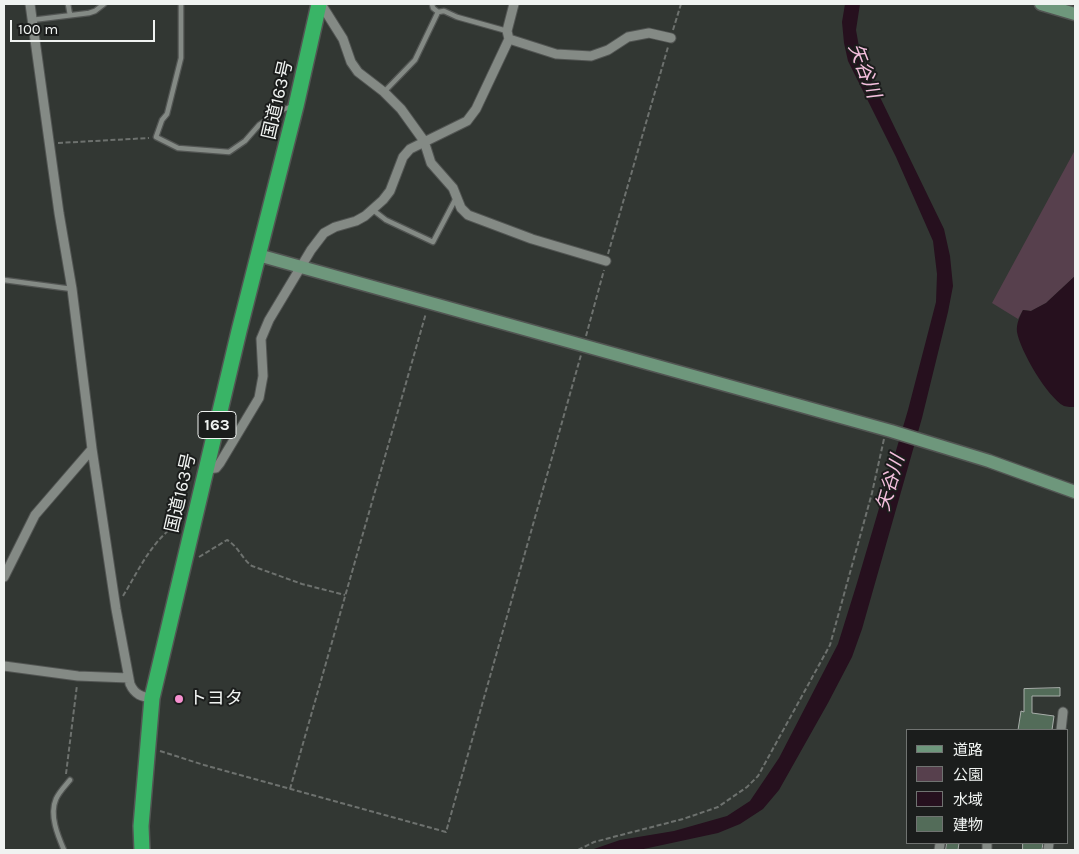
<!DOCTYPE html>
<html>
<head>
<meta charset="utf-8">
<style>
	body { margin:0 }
	#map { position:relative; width:1079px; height:854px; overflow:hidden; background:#323733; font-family:Karla,"Noto Sans JP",sans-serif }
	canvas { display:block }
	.frame { position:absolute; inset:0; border:5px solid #f0f3f1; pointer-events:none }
	.legend { position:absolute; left:906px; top:729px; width:162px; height:115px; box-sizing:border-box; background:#1b1d1c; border:1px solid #707371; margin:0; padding:6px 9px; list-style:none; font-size:15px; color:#f0f3f1 }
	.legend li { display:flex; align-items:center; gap:10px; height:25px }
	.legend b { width:25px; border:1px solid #707371 }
	.scale { position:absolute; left:10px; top:20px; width:145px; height:22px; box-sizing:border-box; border:2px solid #f0f3f1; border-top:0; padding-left:6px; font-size:15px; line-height:18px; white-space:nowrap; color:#f0f3f1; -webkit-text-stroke:4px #1b1d1c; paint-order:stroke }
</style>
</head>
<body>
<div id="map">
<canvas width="1079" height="854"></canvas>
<div class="frame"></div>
<ul class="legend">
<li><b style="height:6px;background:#6e977c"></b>道路</li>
<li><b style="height:14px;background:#57404d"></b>公園</li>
<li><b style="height:14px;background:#26101e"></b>水域</li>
<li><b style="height:14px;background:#536c59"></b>建物</li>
</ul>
<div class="scale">100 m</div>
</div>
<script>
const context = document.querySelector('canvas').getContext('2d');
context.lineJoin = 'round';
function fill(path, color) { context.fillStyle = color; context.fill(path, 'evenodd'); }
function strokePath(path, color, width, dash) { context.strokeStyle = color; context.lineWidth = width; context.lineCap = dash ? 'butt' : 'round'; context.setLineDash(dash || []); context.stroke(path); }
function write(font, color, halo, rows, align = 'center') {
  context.font = font + ' Karla,"Noto Sans JP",sans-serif'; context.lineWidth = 4; context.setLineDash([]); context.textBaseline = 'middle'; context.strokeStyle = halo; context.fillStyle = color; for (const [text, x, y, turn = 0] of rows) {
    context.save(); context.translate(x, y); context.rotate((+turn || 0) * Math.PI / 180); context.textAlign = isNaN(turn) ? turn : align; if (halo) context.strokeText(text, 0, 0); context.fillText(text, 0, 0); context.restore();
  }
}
const green = new Path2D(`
	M 1075,150 L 1075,276 L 1046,303 L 1031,311 L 1023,310 L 1018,319 L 992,303 Z`);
const water = new Path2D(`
	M 845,4 L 860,4 L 856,30 L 861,58 L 944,229 L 950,256 L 953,286 L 948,312 L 922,418 L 862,629 L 852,657 L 828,703 L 779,790 L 763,809 L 740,824 L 718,833 L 639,850 L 591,850 L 620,840 L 674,831 L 727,816 L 750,801 L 779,758 L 838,644 L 857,583 L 908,410 L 936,302 L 937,274 L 933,241 L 896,157 L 848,61 L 844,43 L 842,22 Z
	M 1075,276 L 1075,407 C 1072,407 1067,407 1064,406 C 1047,397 1020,350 1017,332 C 1016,324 1020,316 1023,310 L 1031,311 L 1046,303 Z`);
const building = new Path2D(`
	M 1060,688 L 1060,696 L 1032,696 L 1032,713 L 1054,716 L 1052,730 L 1018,730 L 1021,711 L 1024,712 L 1024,689 Z
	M 947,843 L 959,843 L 958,850 L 946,850 Z
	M 1023,843 L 1043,843 L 1042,850 L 1023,850 Z`);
const path = new Path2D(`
	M 673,30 L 681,4
	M 58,143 L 149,138
	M 608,254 L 668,47
	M 586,336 L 604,270
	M 199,557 L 227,540 C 238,546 242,559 252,566 L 302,584 L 345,595
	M 123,596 C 139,570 153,537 181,522
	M 160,751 L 204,765 L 446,832 L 581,355
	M 66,774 L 77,685
	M 290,789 L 426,313
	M 578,850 L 594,842 L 683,819 L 718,807 L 747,787 L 758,776 L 830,645 L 872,493 L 884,439`);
const lane = new Path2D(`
	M 68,4 L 70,15
	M 181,4 L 181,58 L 167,114 L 162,120 L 156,137 L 178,148 L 229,152 L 245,141 L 259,125 L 282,110 L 293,106
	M 438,12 L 444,11 L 457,17 L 507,31
	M 32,20 L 89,13 L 95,11 L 104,4
	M 384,92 L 415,60 L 438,12 L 433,8 L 432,4
	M 373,210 L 386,220 L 433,242 L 456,198
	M 4,280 L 72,289
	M 64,850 C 58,836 49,815 56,799 C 59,792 65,786 70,780`);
const street = new Path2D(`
	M 30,4 L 59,213 L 72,289 L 92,449 L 116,609 L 130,684 C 135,695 142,697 152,698
	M 321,4 L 343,39 L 351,62 L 358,72 L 384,92 L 401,109 L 424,141 L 431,163 L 453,188 L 461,208 L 468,215 L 532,239 L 606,261
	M 509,39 L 556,54 L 591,56 L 608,50 L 628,37 L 649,33 L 671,38
	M 206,469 L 216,468 L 220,463 L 259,398 L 263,376 L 261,339 L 269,320 L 311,250 L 324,233 L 335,227 L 356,221 L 365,216 L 383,200 L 390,191 L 403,157 L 410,149 L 467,121 L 476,109 L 509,39 L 507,31 L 514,4
	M 4,577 L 35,515 L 92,449
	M 4,666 L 78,676 L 129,678
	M 1061,730 L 1063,712
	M 939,850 L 940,844
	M 987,850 L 987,843
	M 1048,850 L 1049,843`);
const secondary = new Path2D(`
	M 1041,4 L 1075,14
	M 258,255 L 891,431 L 989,461 L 1075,492`);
const highway = new Path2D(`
	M 142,850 L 141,826 L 152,698 L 239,331 L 296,106 L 319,4`);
const markers = [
	[179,699,5,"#f690cf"]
];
const shields = [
	[217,425,38]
];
const shieldNames = [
	["163",217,425]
];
const streetNames = [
	["国道163号",278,100,-77],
	["国道163号",181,493,-77]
];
const poiNames = [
	["トヨタ",189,699]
];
const waterNames = [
	["矢谷川",864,71,69],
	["矢谷川",891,483,-74]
];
fill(green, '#57404d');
fill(water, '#26101e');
fill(building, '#536c59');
strokePath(building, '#a8aeaa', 1);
strokePath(lane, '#525553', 7);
strokePath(street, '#525553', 11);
strokePath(secondary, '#525553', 15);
strokePath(highway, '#525553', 18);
strokePath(path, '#6d716e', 2, [5, 2.5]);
strokePath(lane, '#848a85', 4.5);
strokePath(street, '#848a85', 9);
strokePath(secondary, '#6e977c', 12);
strokePath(highway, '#39b466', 15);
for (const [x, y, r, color] of markers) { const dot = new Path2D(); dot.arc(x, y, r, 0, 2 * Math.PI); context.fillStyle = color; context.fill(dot); strokePath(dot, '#1b1d1c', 2); }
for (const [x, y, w] of shields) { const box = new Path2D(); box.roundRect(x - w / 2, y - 13.5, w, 27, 4); context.fillStyle = '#1b1d1c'; context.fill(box); strokePath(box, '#f0f3f1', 1); }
write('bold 16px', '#f0f3f1', null, shieldNames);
write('18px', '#f0f3f1', '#1b1d1c', streetNames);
write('18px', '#f0f3f1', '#1b1d1c', poiNames, 'left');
write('italic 19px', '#f5c0de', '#1b1d1c', waterNames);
</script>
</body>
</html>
